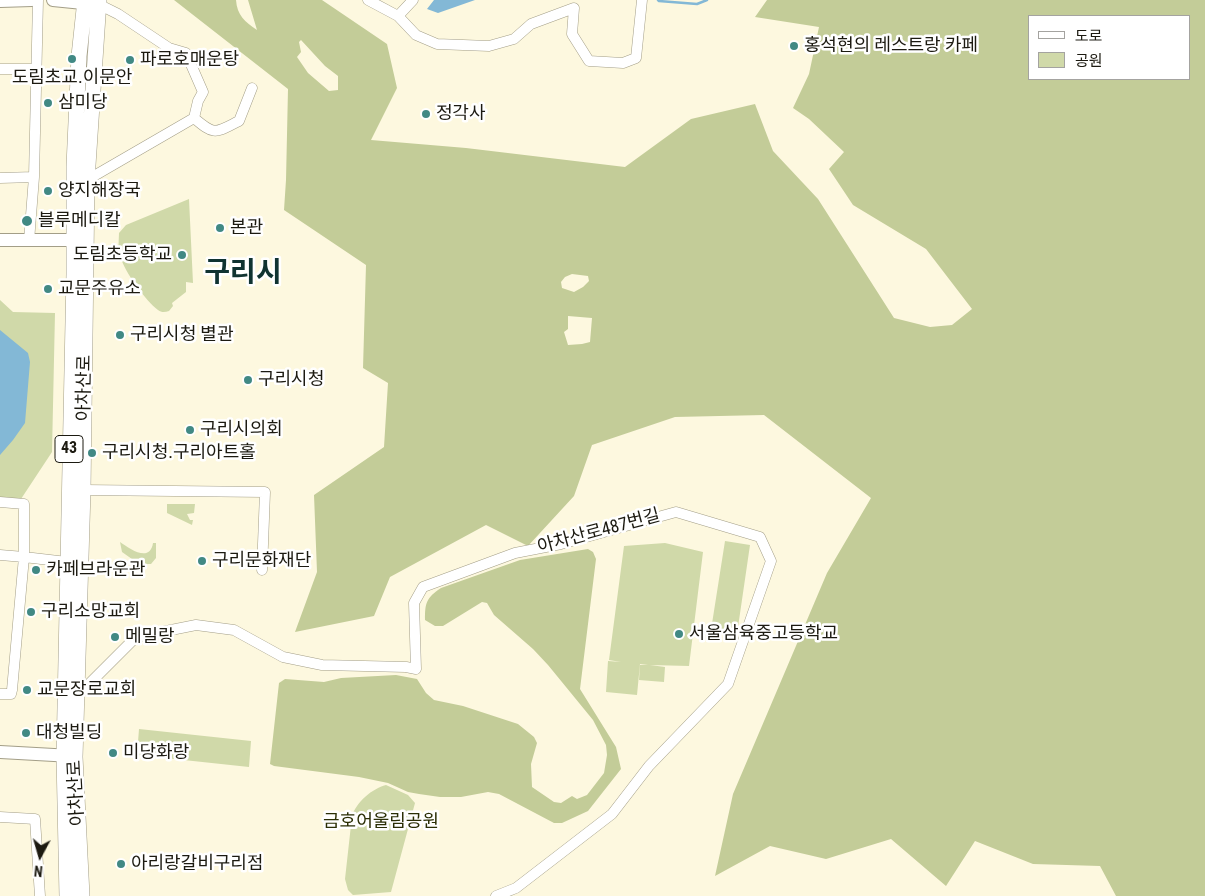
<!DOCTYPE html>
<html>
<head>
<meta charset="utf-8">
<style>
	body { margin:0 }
	#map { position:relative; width:1205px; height:896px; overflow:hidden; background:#fdf8df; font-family:"Roboto Condensed","Noto Sans KR",sans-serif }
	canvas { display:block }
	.legend { position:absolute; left:1028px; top:15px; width:162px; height:65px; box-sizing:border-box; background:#fff; border:1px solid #a4a3a0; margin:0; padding:6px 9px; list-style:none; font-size:15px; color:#1c1a11 }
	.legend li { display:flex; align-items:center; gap:10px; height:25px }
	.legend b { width:25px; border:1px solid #a4a3a0 }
	.north { position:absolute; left:15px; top:831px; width:50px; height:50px; -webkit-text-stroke:4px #fff; paint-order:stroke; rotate:186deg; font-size:14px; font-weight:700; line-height:20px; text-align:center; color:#1c1a11 }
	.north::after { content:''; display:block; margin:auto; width:18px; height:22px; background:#1c1a11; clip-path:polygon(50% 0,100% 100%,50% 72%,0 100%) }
</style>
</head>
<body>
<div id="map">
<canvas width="1205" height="896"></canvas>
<ul class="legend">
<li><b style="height:6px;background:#fff"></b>도로</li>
<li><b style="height:14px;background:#d0d9a9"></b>공원</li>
</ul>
<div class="north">N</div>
</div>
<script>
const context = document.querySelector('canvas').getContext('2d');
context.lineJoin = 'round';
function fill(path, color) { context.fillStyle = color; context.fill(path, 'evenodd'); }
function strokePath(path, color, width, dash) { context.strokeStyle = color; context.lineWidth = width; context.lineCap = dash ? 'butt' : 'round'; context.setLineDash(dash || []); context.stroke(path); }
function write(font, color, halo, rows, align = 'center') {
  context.font = font + ' "Roboto Condensed","Noto Sans KR",sans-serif'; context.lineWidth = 5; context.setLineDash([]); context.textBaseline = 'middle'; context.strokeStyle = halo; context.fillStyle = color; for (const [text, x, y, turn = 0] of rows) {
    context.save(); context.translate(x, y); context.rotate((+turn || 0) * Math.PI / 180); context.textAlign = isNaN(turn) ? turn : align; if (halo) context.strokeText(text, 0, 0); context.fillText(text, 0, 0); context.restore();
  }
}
const green = new Path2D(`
	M 189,199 L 193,283 L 186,282 L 186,292 L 172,303 L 173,306 L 169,311 C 165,312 162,313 158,310 C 146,301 124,271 121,258 L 118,258 L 119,233 L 126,225 Z
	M 0,300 L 13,312 L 55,313 L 52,452 L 21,499 L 0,498 Z
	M 167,504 L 195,504 L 194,513 L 187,514 L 190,520 L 193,520 L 192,525 L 167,513 Z
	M 725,541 L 750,545 L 737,634 L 711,630 Z
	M 120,542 C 130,549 150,563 153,543 L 156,543 L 156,558 L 151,564 L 139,564 L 122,552 Z
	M 665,543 L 703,552 L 689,666 L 650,665 L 665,667 L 664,682 L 639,680 L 640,665 L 648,665 L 640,664 L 637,695 L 606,692 L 608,661 L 621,662 L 609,660 L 624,546 Z
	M 139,729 L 251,741 L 249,767 L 137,755 Z
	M 386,785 L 408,795 L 415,803 L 391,892 L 353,895 L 348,890 L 345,879 L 352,816 C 357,801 372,789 386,785 Z`);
const forest = new Path2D(`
	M 174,0 L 236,0 C 237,15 245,22 257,30 L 248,0 L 322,0 L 387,44 L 397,88 L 371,140 L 466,148 L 625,167 L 691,119 L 755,104 L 773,151 L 818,199 L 894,318 L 930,327 L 952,325 L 972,309 L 926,249 L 853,205 L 829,169 L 844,152 L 809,119 L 793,108 L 809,74 L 819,27 L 755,17 L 767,0 L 1205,0 L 1205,896 L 1116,896 L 1100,866 L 1033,864 L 975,841 L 946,886 L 891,839 L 826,859 L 770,846 L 715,876 L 733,794 L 827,573 L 871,498 L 764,415 L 675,417 L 592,445 L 574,496 L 528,546 L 486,525 L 390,577 L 374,616 L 295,632 L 317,572 L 314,495 L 384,447 L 388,383 L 363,368 L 366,265 L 284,210 L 286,180 L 288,89 ZM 1029,16 L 1189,16 L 1189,79 L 1029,79 ZM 301,40 L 325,66 L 338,76 L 338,90 L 329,91 L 308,73 L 297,57 L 301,52 L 299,42 ZM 572,274 L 588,276 L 589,281 L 583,287 L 574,292 L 562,288 L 561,282 L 565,277 ZM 568,316 L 592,318 L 590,342 L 582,344 L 568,345 L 564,332 L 568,329 Z
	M 588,549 L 593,552 L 596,559 L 580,689 L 616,747 L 621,769 L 588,811 L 562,823 L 554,823 L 499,794 L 488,792 L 461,797 L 440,797 L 419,794 L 408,792 L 388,783 L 359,777 L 274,766 L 270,764 L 279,683 L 285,679 L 324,682 L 341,678 L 396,675 L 417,679 L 426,693 L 434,700 L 463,706 L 518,724 L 534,737 L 537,743 L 531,764 L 532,787 L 554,802 L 561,803 L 572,796 L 577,799 L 587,795 L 604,773 L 607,755 L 606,745 L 593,720 L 548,665 L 533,649 L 494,615 L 487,603 L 482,602 L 443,626 L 435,626 L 425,620 C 425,603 426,598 441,588 L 520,560 Z`);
const water = new Path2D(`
	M 434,0 L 475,0 L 438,13 L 427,9 Z
	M 0,330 L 28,353 L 30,362 L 25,423 L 13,440 L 0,455 Z`);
const stream = new Path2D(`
	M 658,0 L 659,1 L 697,4 L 707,0`);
const minor = new Path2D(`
	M 368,0 L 398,16 L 416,35 L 437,44 L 489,46 L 514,39 L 531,24 L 574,8 L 572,34 L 589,61 L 623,63 L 636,58 L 642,0
	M 398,16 L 413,0
	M 0,69 L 35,69
	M 194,118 C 215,136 215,133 239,121 L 252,88
	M 0,178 L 34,177
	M 87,180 L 194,118 L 198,101 L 203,92 L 186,53 L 169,48 L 118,14 L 98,4
	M 29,241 L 34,177 L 38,0
	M 83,490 L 265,492 L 262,570
	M 0,502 L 24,504 L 24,557 L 0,555
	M 0,694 L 11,694 L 12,690 L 24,557 L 67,562
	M 77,696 L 136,637 L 196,625 L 234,630 L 283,657 L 322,665 L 406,667 L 416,669 L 414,603 L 423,587 L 515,553 L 561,544 L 676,512 L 760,537 L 771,561 L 728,684 L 649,766 L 612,814 L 516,888 L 496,896
	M 0,817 L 35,819 L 40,896`);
const tertiary = new Path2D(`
	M 53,0 L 93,4
	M 0,1 L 32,0
	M 0,240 L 74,240
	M 0,752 L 72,756`);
const primary = new Path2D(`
	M 67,896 L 64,756 L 74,274 L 74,166 L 79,56 L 85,0
	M 82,896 L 75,757 L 83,490 L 87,180 L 99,0`);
const markers = [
	[794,46,5,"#418984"],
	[72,59,5,"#418984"],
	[130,60,5,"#418984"],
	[48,103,5,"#418984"],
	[426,114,5,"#418984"],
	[48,191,5,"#418984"],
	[27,221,6,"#418984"],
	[220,228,5,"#418984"],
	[182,255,5,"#418984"],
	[48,289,5,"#418984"],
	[120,335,5,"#418984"],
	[248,380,5,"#418984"],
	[190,430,5,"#418984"],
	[92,453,5,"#418984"],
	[202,561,5,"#418984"],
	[36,570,5,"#418984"],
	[31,612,5,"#418984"],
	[679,634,5,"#418984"],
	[115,637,5,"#418984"],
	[27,690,5,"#418984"],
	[26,733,5,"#418984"],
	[113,753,5,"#418984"],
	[121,864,5,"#418984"]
];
const shields = [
	[69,449,28]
];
const shieldNames = [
	["43",69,449]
];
const poiNames = [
	["홍석현의 레스트랑 카페",804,46],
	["파로호매운탕",140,60],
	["도림초교.이문안",72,78,"center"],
	["삼미당",58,103],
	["정각사",436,114],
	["양지해장국",58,191],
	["블루메디칼",38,221],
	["본관",230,228],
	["도림초등학교",172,255,"right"],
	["교문주유소",58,289],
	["구리시청 별관",130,335],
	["구리시청",258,380],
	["구리시의회",200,430],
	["구리시청.구리아트홀",102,453],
	["구리문화재단",212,561],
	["카페브라운관",46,570],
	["구리소망교회",41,612],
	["서울삼육중고등학교",689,634],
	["메밀랑",125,637],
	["교문장로교회",37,690],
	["대청빌딩",36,733],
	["미당화랑",123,753],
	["아리랑갈비구리점",131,864]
];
const streetNames = [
	["아차산로",85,388,-89],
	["아차산로487번길",599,532,-15],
	["아차산로",77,793,-93]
];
const parkNames = [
	["금호어울림공원",381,822]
];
const townNames = [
	["구리시",243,274]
];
fill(green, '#d0d9a9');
fill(forest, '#c3cc98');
fill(water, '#83b8d6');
strokePath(stream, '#83b8d6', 2.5);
strokePath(minor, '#a39e87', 11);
strokePath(tertiary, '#a39e87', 14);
strokePath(primary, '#a39e87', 16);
strokePath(minor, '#fff', 10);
strokePath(tertiary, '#fff', 12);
strokePath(primary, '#fff', 15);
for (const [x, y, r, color] of markers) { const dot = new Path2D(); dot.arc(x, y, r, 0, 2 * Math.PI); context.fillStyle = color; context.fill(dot); strokePath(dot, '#fff', 2); }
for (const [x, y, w] of shields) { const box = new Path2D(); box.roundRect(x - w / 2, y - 13.5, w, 27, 4); context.fillStyle = '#fff'; context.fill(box); strokePath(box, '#1c1a11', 1); }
write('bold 16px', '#1c1a11', null, shieldNames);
write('18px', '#1c1a11', '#fff', poiNames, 'left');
write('18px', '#1c1a11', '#fff', streetNames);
write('18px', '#2b2f06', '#fff', parkNames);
write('bold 28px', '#103331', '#fff', townNames);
</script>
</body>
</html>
